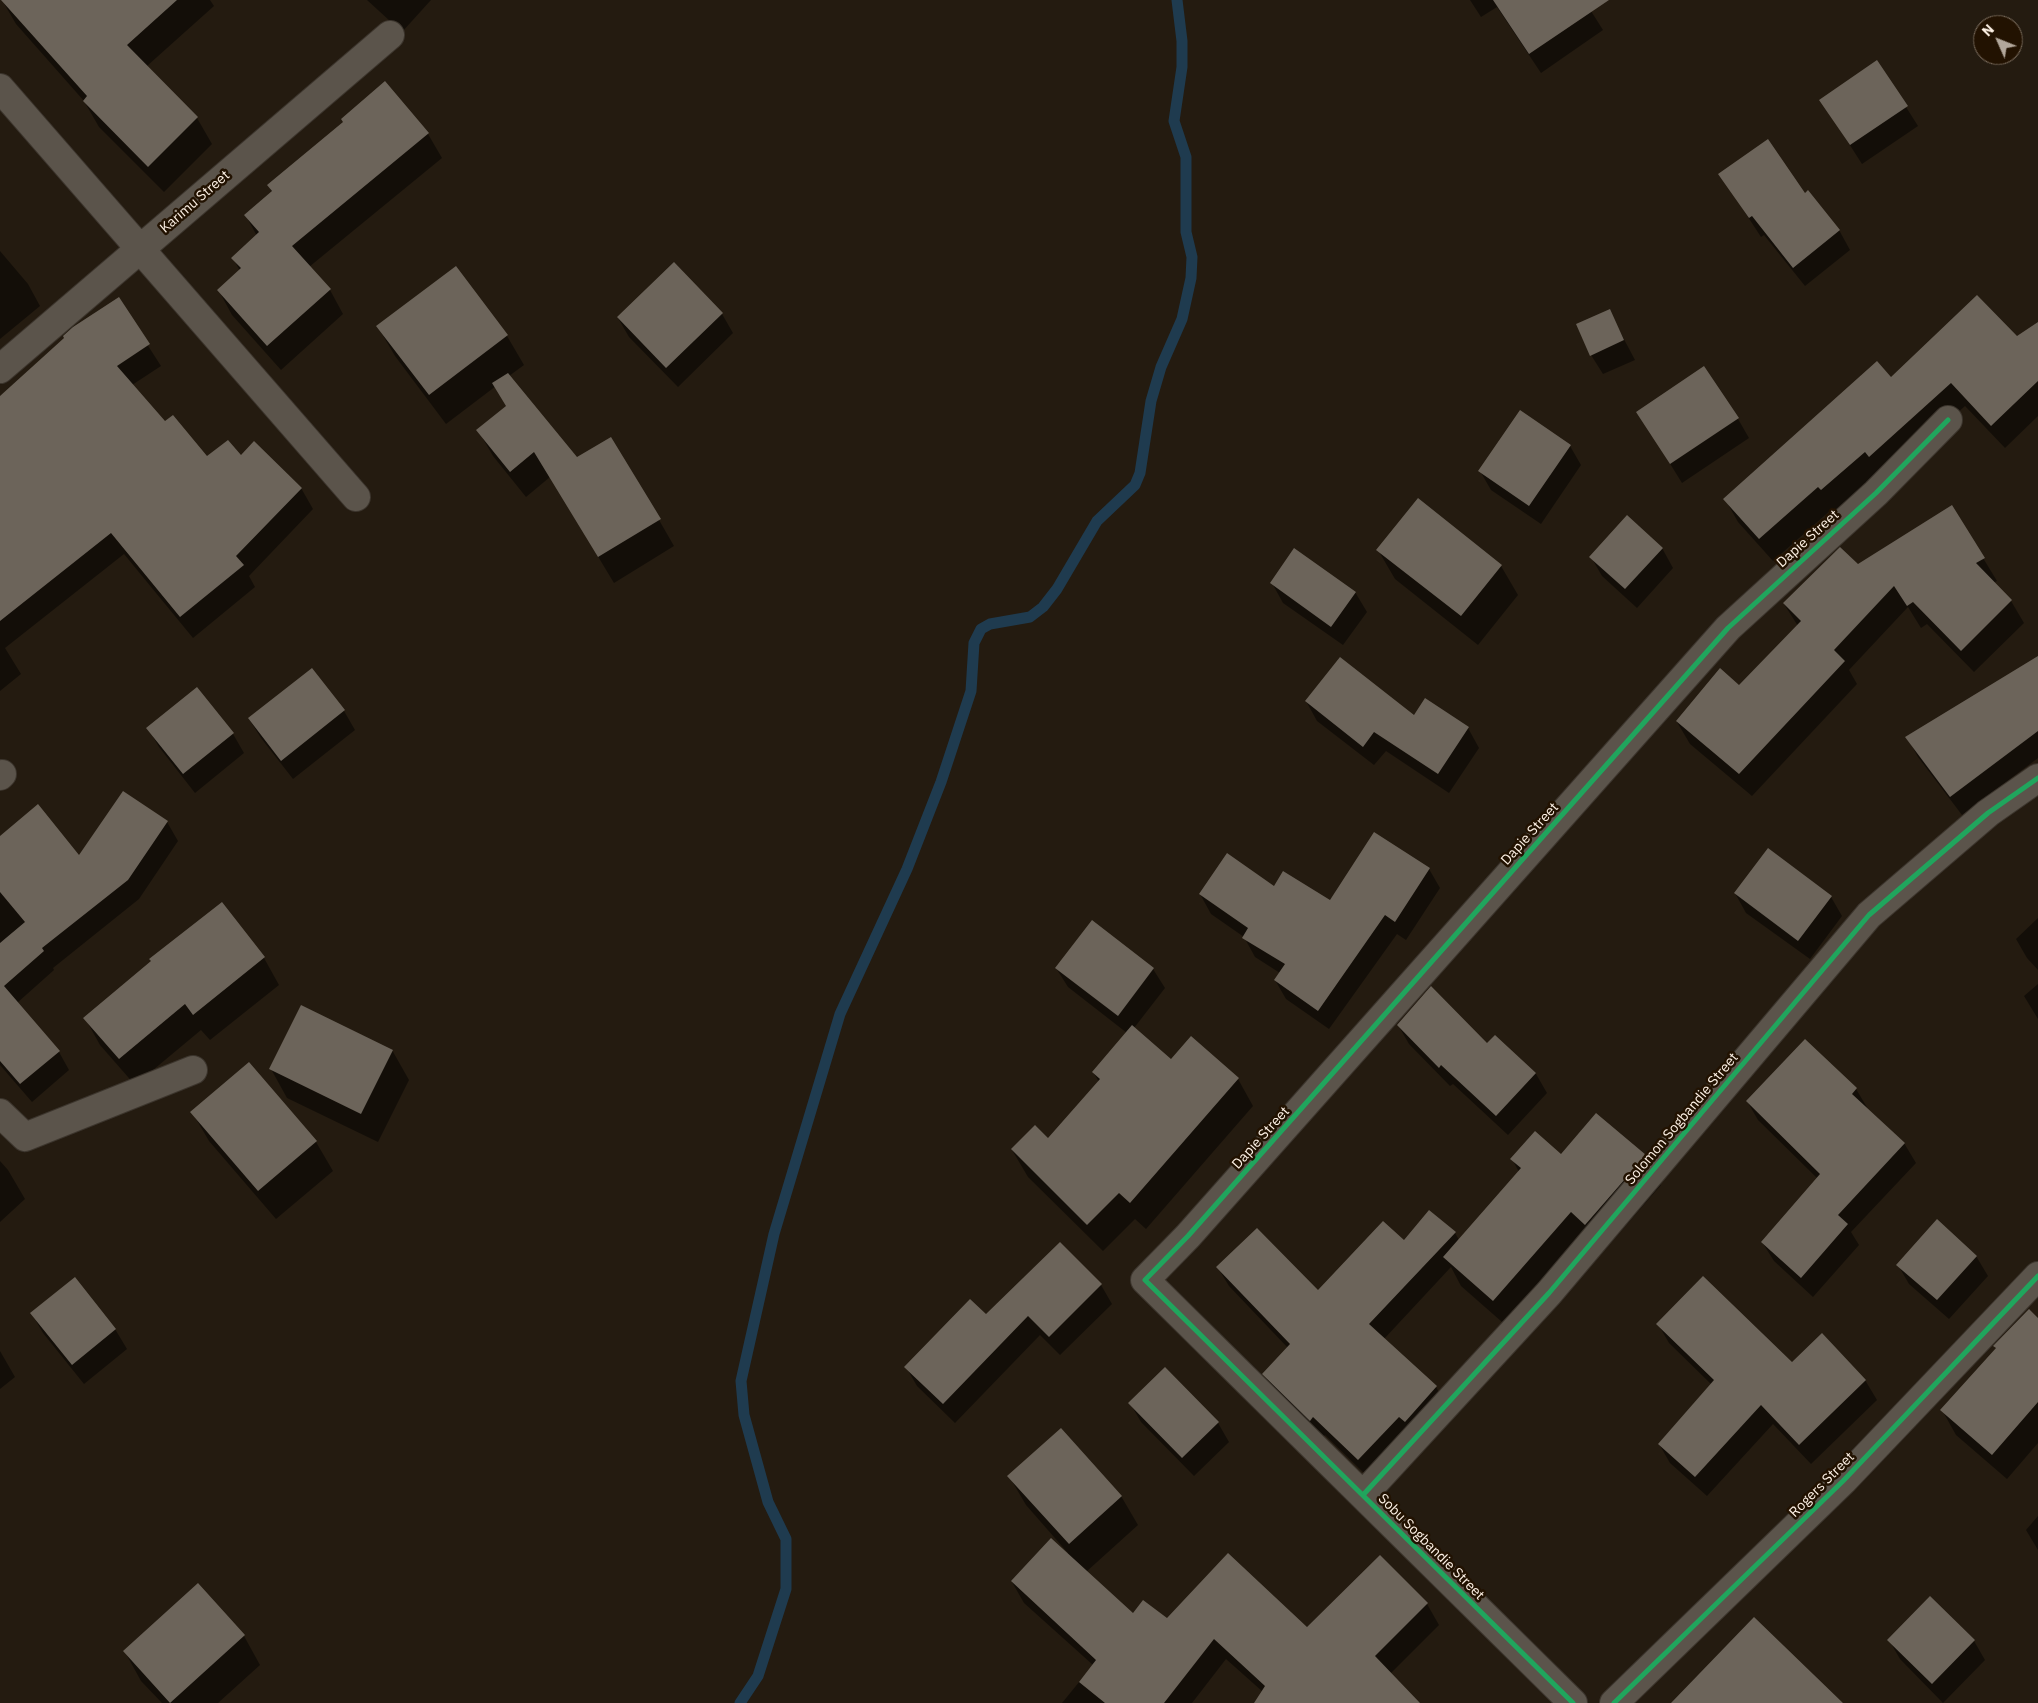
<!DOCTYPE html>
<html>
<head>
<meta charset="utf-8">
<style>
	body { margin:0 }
	#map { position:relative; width:2038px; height:1703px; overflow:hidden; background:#241b10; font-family:"IBM Plex Sans",sans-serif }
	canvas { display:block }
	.north { position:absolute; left:1973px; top:15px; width:50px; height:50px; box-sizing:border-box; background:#221201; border:1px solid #7a6c5d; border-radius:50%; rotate:314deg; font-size:14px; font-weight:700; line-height:20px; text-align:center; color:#fef2e6 }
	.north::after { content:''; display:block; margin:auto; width:18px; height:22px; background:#b2a79b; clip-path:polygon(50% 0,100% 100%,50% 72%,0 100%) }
</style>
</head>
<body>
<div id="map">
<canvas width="2038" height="1703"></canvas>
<div class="north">N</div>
</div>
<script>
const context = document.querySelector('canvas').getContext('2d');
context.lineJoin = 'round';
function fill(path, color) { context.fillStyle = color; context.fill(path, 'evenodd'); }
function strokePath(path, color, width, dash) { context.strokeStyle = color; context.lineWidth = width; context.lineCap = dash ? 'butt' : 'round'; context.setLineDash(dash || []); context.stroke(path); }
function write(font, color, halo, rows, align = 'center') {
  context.font = font + ' "IBM Plex Sans",sans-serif'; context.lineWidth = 5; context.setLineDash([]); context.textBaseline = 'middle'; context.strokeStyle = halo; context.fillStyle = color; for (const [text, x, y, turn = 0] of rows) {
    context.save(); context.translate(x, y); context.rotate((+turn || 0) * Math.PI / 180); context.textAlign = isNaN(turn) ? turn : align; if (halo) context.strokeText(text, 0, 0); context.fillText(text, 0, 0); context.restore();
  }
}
const shadow = new Path2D(`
	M 2,0 L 210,0 L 214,6 L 147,66 L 197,118 L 212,144 L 164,192 L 99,127 L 84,101 L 16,24 Z
	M 367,0 L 431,0 L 402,32 Z
	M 1470,0 L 1584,0 L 1603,30 L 1541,73 L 1497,7 L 1481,17 Z
	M 385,83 L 428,134 L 442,158 L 309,267 L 330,290 L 343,314 L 281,370 L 232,315 L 219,291 L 240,271 L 233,258 L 257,236 L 246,216 L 272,192 L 268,185 L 344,123 Z
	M 1821,100 L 1906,107 L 1918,126 L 1862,164 Z
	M 1720,174 L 1805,195 L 1839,230 L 1850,250 L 1805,286 L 1764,235 L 1761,237 Z
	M 0,251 L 28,284 L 40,306 L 0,339 Z
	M 456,267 L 507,336 L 524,365 L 509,376 L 577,459 L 659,520 L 674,546 L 614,583 L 550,477 L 526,497 L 493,456 L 478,430 L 507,406 L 496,386 L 446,424 L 395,356 L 378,327 Z
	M 118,299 L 161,366 L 132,385 L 165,423 L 206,458 L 241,457 L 301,488 L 313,509 L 249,576 L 255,587 L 193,638 L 124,554 L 5,648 L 21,674 L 0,691 L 0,398 Z
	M 1609,311 L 1635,360 L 1603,374 L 1591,355 Z
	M 722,314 L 733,333 L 678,387 L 629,337 L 618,318 Z
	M 2038,324 L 2038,416 L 2005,448 L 1965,406 L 1883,479 L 1878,474 L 1835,512 L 1832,509 L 1773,561 L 1738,522 L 1725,499 L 1891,379 L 2017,338 Z
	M 1638,412 L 1738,419 L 1749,438 L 1682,483 Z
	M 1570,446 L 1581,465 L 1541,524 L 1491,490 L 1480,471 Z
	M 1952,507 L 1997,581 L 1993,583 L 2011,601 L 2024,623 L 1974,672 L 1927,624 L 1921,628 L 1908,607 L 1849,670 L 1857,684 L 1752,796 L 1690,744 L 1677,722 L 1740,686 L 1798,626 L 1784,604 L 1858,566 Z
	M 1662,548 L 1673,568 L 1637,608 L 1602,576 L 1591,557 Z
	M 1378,550 L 1501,566 L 1518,595 L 1478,645 L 1395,579 Z
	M 1272,583 L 1355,592 L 1367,612 L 1343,645 L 1283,603 Z
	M 2038,658 L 2038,758 L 1962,815 L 1918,757 L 1907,737 Z
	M 197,689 L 233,734 L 244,753 L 195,793 L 159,747 L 148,728 Z
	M 1306,701 L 1414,716 L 1468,728 L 1479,748 L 1449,793 L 1386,751 L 1374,765 L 1317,721 Z
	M 344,711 L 355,730 L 293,779 L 261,738 L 249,719 Z
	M 167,822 L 178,841 L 139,899 L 53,968 L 54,970 L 17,1003 L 59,1052 L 69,1070 L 32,1102 L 0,1065 L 0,838 L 80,857 Z
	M 1429,869 L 1440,888 L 1406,940 L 1397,934 L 1329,1029 L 1286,999 L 1275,980 L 1280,973 L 1255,957 L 1244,937 L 1211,914 L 1200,894 L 1274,888 L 1330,901 Z
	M 1735,893 L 1831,897 L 1842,916 L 1810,959 L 1746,913 Z
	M 221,904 L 264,958 L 279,985 L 210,1040 L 201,1030 L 135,1085 L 100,1045 L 85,1018 Z
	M 2038,918 L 2038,970 L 2027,958 L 2016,939 Z
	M 1092,922 L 1153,969 L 1165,988 L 1134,1028 L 1171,1060 L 1238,1079 L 1253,1106 L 1146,1229 L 1135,1219 L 1103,1251 L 1028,1177 L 1012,1150 L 1048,1140 L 1099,1082 L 1093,1072 L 1127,1033 L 1068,987 L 1056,968 Z
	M 2038,984 L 2038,1019 L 2024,996 Z
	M 1398,1025 L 1487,1045 L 1495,1036 L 1536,1074 L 1547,1093 L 1508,1135 L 1453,1084 L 1450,1086 L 1409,1044 Z
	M 1805,1040 L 1856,1089 L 1868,1109 L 1904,1143 L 1916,1163 L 1851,1232 L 1859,1245 L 1813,1297 L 1774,1261 L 1762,1242 L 1818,1179 L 1758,1120 L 1747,1101 Z
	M 392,1050 L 409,1080 L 378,1142 L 287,1098 L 271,1069 Z
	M 192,1112 L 316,1142 L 333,1171 L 276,1219 L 209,1141 Z
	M 1561,1155 L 1645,1156 L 1661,1185 L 1602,1253 L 1588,1240 L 1510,1329 L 1461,1286 L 1451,1267 L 1384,1339 L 1436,1387 L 1447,1406 L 1369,1478 L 1325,1435 L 1321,1439 L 1275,1393 L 1264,1374 L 1288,1348 L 1229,1286 L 1218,1268 L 1318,1292 L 1404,1242 L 1455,1233 L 1459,1240 L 1519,1172 L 1512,1159 Z
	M 0,1161 L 8,1170 L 25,1199 L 0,1222 Z
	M 1976,1256 L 1988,1276 L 1949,1319 L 1909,1284 L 1898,1265 Z
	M 1101,1285 L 1112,1304 L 1060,1355 L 1040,1335 L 955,1423 L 917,1386 L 906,1367 L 986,1316 Z
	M 32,1314 L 115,1329 L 127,1349 L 84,1384 L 43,1333 Z
	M 2038,1319 L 2038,1443 L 2007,1479 L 1956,1435 L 1942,1410 L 1996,1349 L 1995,1346 Z
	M 1658,1324 L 1792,1364 L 1865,1380 L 1877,1400 L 1811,1464 L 1773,1424 L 1707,1496 L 1670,1463 L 1659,1444 L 1712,1385 L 1669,1343 Z
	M 0,1351 L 15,1377 L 0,1389 Z
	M 1130,1403 L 1218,1423 L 1229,1442 L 1194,1476 L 1141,1422 Z
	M 1009,1476 L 1121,1496 L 1138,1525 L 1086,1572 L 1133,1615 L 1167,1620 L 1307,1628 L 1427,1604 L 1439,1625 L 1390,1674 L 1418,1703 L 1258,1703 L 1263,1692 L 1226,1659 L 1192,1703 L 1062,1703 L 1093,1665 L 1024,1603 L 1012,1582 L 1068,1553 L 1026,1505 Z
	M 2038,1516 L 2038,1550 L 2026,1530 Z
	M 244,1636 L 260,1665 L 218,1703 L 162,1703 L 141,1681 L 125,1652 Z
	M 1889,1640 L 1974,1641 L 1985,1660 L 1943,1703 L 1900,1659 Z`);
const stream = new Path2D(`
	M 740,1703 L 758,1676 L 786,1589 L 786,1539 L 768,1502 L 744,1415 L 741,1381 L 774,1234 L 840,1014 L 907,869 L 941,782 L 971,691 L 974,643 L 981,629 L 990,624 L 1030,617 L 1043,607 L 1057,589 L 1097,521 L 1135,485 L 1140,473 L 1151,401 L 1161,367 L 1182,319 L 1191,278 L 1192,257 L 1186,232 L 1186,157 L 1174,121 L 1182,67 L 1182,41 L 1177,0`);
const building = new Path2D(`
	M 1,0 L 177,0 L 127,45 L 198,117 L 148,167 L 83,101 L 87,96 Z
	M 1493,0 L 1609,0 L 1529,54 Z
	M 1877,60 L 1908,106 L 1850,145 L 1819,100 Z
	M 385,81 L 429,133 L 292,246 L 331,289 L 267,346 L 217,290 L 241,268 L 231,258 L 259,232 L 244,215 L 272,191 L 267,185 L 343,122 L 341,119 Z
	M 1768,139 L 1805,193 L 1808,190 L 1840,230 L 1793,268 L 1752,216 L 1749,218 L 1718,174 Z
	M 674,262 L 723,313 L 666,368 L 617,317 Z
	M 456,266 L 508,335 L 429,395 L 376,326 Z
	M 1977,295 L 2017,336 L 2038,322 L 2038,381 L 1991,426 L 1951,383 L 1869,457 L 1865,452 L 1821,490 L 1818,487 L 1759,539 L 1723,499 L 1877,361 L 1891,377 Z
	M 119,297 L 150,344 L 117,366 L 165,421 L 173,415 L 207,456 L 228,440 L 241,455 L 254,441 L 302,488 L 236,556 L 244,565 L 180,617 L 111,533 L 0,621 L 0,396 L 64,338 L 63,336 L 73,327 Z
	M 1610,309 L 1624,340 L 1590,356 L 1576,324 Z
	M 1704,366 L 1739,418 L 1670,464 L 1636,412 Z
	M 508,373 L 577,457 L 611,437 L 661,519 L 598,557 L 534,452 L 510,472 L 476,430 L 506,406 L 492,383 Z
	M 1520,410 L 1571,445 L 1529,506 L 1478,471 Z
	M 1418,498 L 1502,565 L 1461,616 L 1376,550 Z
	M 1952,505 L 1985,558 L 1976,563 L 2012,600 L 1961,651 L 1913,602 L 1907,606 L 1894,586 L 1834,650 L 1845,661 L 1739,774 L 1676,721 L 1720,668 L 1739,685 L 1801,621 L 1783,603 L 1840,547 L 1858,564 Z
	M 1627,515 L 1663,548 L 1625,589 L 1589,557 Z
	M 1294,548 L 1356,592 L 1331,627 L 1270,583 Z
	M 2038,656 L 2038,731 L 1950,797 L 1905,737 Z
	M 1340,657 L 1414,715 L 1425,698 L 1469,727 L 1438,774 L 1374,732 L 1363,747 L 1305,701 Z
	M 312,668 L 345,710 L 281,761 L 248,718 Z
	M 197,687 L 234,733 L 183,774 L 146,728 Z
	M 123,791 L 168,821 L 128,880 L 42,948 L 44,951 L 4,986 L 60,1051 L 20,1084 L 0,1061 L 0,943 L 25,922 L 0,892 L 0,836 L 38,804 L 79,855 Z
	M 1374,832 L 1430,868 L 1395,922 L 1385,915 L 1318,1011 L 1274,980 L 1285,964 L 1242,938 L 1248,928 L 1199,894 L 1227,853 L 1274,886 L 1283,871 L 1330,900 Z
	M 1768,848 L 1832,896 L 1798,941 L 1734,893 Z
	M 222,902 L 265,957 L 193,1015 L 185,1004 L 119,1059 L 83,1018 L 151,961 L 149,959 Z
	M 1092,920 L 1154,968 L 1118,1016 L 1055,968 Z
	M 1431,986 L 1487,1043 L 1495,1035 L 1536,1073 L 1496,1116 L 1441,1065 L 1439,1068 L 1397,1025 Z
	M 301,1005 L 393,1050 L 361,1114 L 269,1069 Z
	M 1132,1025 L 1171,1059 L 1191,1036 L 1239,1078 L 1130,1203 L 1119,1193 L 1087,1225 L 1011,1149 L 1035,1125 L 1048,1138 L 1100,1079 L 1092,1072 Z
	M 1805,1039 L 1857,1088 L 1852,1094 L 1905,1143 L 1838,1215 L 1848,1224 L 1801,1278 L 1761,1242 L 1820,1174 L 1746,1101 Z
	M 249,1062 L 317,1141 L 258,1191 L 190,1112 Z
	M 1596,1113 L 1646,1155 L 1585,1225 L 1571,1212 L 1493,1301 L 1443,1257 L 1521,1168 L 1510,1159 L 1535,1131 L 1561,1154 Z
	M 1429,1210 L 1456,1232 L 1369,1324 L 1437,1386 L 1405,1422 L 1399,1417 L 1358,1460 L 1313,1417 L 1310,1421 L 1262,1374 L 1290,1344 L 1216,1267 L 1257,1228 L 1318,1290 L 1383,1221 L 1404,1240 Z
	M 1937,1219 L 1977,1256 L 1937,1300 L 1896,1265 Z
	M 1060,1242 L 1102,1284 L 1049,1337 L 1028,1316 L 943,1404 L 904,1367 L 970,1299 L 986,1314 Z
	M 1703,1276 L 1792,1362 L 1822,1333 L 1866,1380 L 1799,1445 L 1761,1405 L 1695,1477 L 1658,1444 L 1714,1380 L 1656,1324 Z
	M 75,1277 L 116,1329 L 72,1365 L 30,1313 Z
	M 2029,1309 L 2038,1318 L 2038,1402 L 1992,1455 L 1940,1410 L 1996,1348 L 1993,1346 Z
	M 1165,1367 L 1219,1422 L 1182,1458 L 1128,1403 Z
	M 1061,1428 L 1122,1496 L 1069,1544 L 1007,1476 Z
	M 1051,1538 L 1133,1613 L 1143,1600 L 1167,1618 L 1228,1553 L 1307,1627 L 1380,1555 L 1428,1603 L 1375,1656 L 1420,1703 L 1254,1703 L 1265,1686 L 1214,1639 L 1164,1703 L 1105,1703 L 1079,1682 L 1096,1660 L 1011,1581 Z
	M 198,1583 L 245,1635 L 170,1703 L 123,1651 Z
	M 1930,1596 L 1975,1640 L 1932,1684 L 1887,1640 Z
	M 1754,1617 L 1843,1703 L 1671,1703 Z`);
const street = new Path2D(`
	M 0,88 L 356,497
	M 0,369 L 390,35
	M 0,776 L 2,774
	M 0,1113 L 25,1137 L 193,1070
	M 1363,1495 L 1549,1293 L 1869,915 L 1988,813 L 2038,778
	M 1573,1703 L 1145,1280 L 1188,1236 L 1728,628 L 1876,493 L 1948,420
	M 1614,1703 L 1843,1481 L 2038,1276`);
const cycleway = new Path2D(`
	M 1363,1495 L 1549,1293 L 1869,915 L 1988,813 L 2038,778
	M 1573,1703 L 1145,1280 L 1188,1236 L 1728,628 L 1876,493 L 1948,420
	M 1614,1703 L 1843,1481 L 2038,1276`);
const streetNames = [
	["Karimu Street",195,202,-41],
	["Dapie Street",1808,539,-42],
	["Dapie Street",1530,834,-48],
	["Solomon Sogbandie Street",1682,1119,-50],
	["Dapie Street",1261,1138,-48],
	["Rogers Street",1822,1485,-45],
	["Sobu Sogbandie Street",1431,1547,45]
];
fill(shadow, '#0007');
strokePath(stream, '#1f3b4f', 11);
fill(building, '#6c645a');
strokePath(street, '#3c352d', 30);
strokePath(street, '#5b544b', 28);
strokePath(cycleway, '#20a55d', 5);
write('14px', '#fef2e6', '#221201', streetNames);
</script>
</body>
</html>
